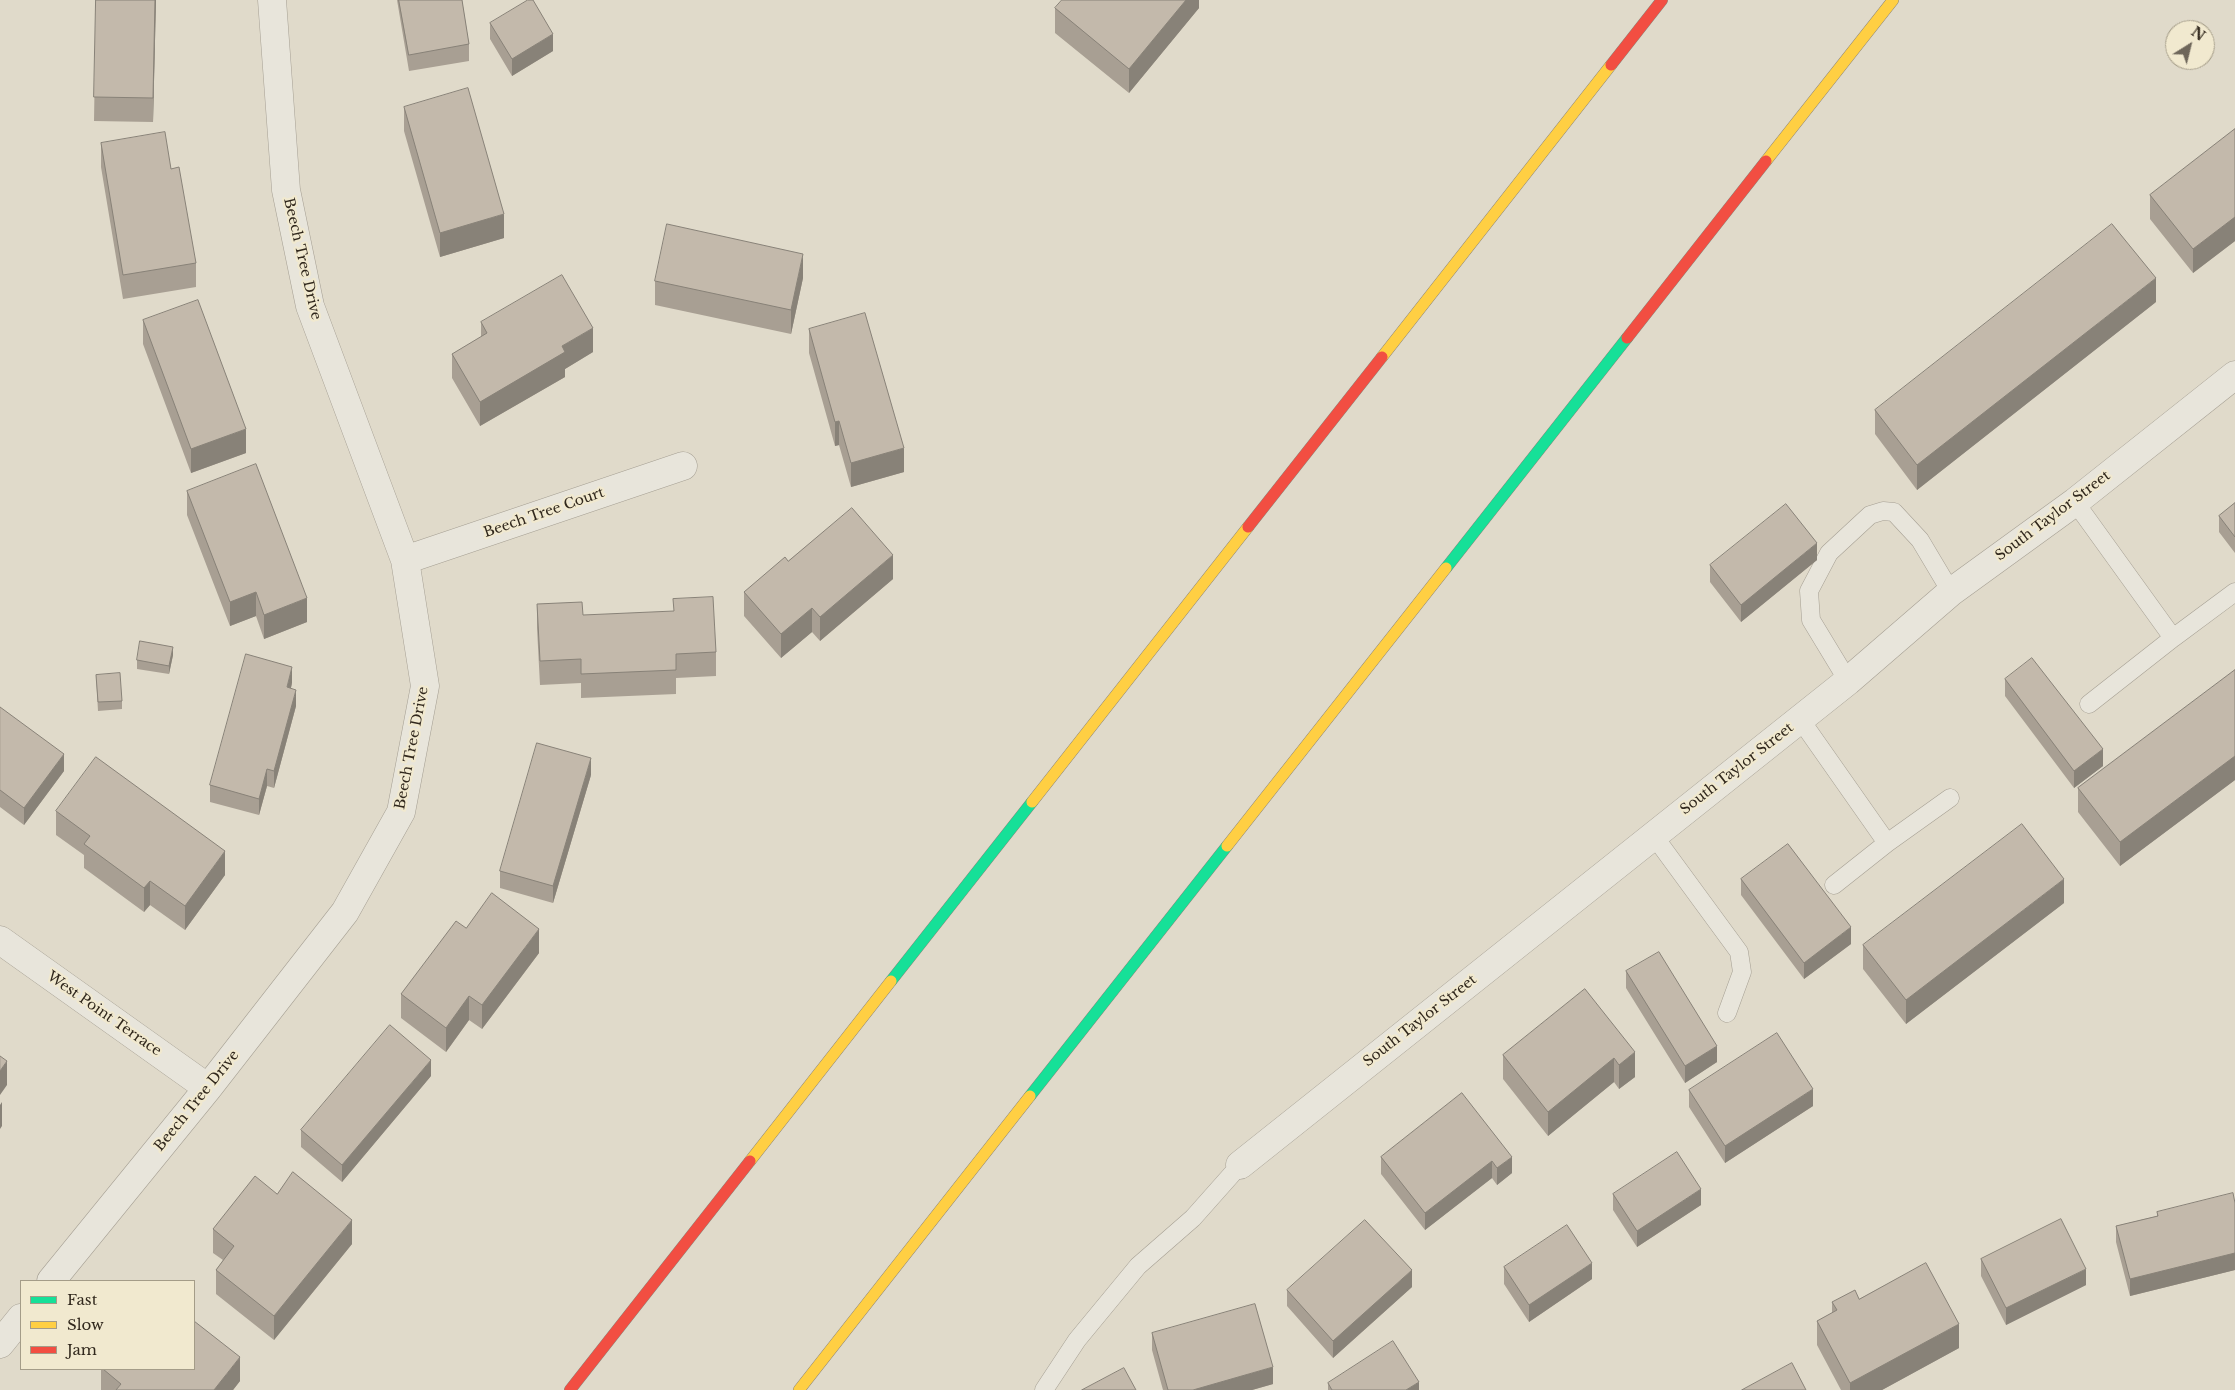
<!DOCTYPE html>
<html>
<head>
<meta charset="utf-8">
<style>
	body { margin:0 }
	#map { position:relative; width:2235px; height:1390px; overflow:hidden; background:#e0daca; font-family:"Libre Baskerville",serif }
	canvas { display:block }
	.legend { position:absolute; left:20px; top:1280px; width:175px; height:90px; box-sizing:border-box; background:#f1e9cf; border:1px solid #a49c88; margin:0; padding:6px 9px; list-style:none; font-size:15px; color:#31281d }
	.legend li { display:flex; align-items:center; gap:10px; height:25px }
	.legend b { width:25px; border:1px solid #a49c88 }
	.north { position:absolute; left:2165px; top:20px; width:50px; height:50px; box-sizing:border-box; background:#f1e9cf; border:1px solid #a49c88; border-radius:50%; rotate:36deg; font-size:14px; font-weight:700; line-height:20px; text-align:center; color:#31281d }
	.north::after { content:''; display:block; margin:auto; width:18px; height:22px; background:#6e665a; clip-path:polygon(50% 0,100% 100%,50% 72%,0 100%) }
</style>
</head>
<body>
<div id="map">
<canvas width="2235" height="1390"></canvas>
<ul class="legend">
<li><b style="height:6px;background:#16e098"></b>Fast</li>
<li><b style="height:6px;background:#ffcf43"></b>Slow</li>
<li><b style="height:6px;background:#f24e42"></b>Jam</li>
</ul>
<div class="north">N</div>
</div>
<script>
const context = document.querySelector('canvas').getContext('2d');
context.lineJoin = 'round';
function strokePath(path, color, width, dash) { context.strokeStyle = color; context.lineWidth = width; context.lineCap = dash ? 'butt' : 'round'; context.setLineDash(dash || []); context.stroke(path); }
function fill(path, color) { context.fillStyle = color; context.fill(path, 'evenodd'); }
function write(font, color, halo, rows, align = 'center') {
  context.font = font + ' "Libre Baskerville",serif'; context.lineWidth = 4.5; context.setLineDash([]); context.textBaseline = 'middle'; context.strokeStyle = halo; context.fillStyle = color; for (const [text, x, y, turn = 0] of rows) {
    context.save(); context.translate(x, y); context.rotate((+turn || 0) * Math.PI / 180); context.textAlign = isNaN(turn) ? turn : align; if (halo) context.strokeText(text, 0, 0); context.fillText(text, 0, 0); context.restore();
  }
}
const lane = new Path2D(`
	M 2075,502 L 2173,638 L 2235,592
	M 1848,681 L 1811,620 L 1809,591 L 1829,553 L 1870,515 L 1883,511 L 1894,512 L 1920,540 L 1951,592
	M 2089,704 L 2173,638
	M 1800,719 L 1887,843 L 1950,798
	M 1654,836 L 1739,952 L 1742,972 L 1727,1013
	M 1834,885 L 1887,843
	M 1044,1390 L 1077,1340 L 1138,1266 L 1193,1218 L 1240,1165`);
const street = new Path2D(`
	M 405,560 L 683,466
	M 0,940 L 208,1088
	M 1240,1165 L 1848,681 L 1951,592 L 2075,502 L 2235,375
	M 51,1281 L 208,1088 L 345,912 L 401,812 L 425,686 L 405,560 L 310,306 L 286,190 L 272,0
	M 0,1344 L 21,1318`);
const fast = new Path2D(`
	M 1446,568 L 1627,338
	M 891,981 L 1032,802
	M 1030,1096 L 1227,846`);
const slow = new Path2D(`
	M 1766,161 L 1893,0
	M 1382,357 L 1611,65
	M 1032,802 L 1248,527
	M 1227,846 L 1446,568
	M 750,1161 L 891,981
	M 799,1390 L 1030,1096`);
const jam = new Path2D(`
	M 1611,65 L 1662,0
	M 1627,338 L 1766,161
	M 1248,527 L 1382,357
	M 570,1390 L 750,1161`);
const wall = new Path2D(`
	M 96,0 L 156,0 L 153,122 L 94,121 Z
	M 397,0 L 462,0 L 469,44 L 469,61 L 409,71 Z
	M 1199,0 L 1199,8 L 1129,93 L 1055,33 L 1055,8 Z
	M 490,23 L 553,51 L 512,76 L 490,39 Z
	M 404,107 L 504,238 L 440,257 L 404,131 Z
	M 2235,129 L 2235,241 L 2193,273 L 2150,219 L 2150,195 Z
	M 101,143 L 196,263 L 196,287 L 123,299 L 101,167 Z
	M 803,278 L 791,334 L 655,305 L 655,281 Z
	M 2156,302 L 1917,490 L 1875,434 L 1875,410 Z
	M 143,320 L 246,453 L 191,473 L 143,344 Z
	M 481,322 L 593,352 L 565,369 L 565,377 L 480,426 L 452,378 L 452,354 L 481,337 Z
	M 809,329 L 904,472 L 851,487 L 839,445 L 835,446 L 809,353 Z
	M 187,491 L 307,622 L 264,639 L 256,616 L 230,626 L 187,515 Z
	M 2235,503 L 2235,553 L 2219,532 L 2219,516 Z
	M 1817,560 L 1741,622 L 1710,582 L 1710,565 Z
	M 788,561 L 893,579 L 820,641 L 812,632 L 781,658 L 744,616 L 744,592 Z
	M 537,604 L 583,615 L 716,652 L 716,676 L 676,678 L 676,694 L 581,698 L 581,683 L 540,685 L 537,628 Z
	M 173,655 L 169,674 L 137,669 L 137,660 Z
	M 2235,670 L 2235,780 L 2120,866 L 2078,812 L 2078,788 Z
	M 96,675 L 122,701 L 122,709 L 98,711 Z
	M 2005,679 L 2103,766 L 2074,788 L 2005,696 Z
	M 292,683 L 291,688 L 296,706 L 274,788 L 267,786 L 259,815 L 210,802 L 210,785 Z
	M 0,707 L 64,771 L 24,825 L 0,807 Z
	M 591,775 L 553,903 L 500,888 L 500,871 Z
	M 56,811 L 225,875 L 185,930 L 150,905 L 144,912 L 84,868 L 84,855 L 56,835 Z
	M 1741,879 L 1851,944 L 1804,979 L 1741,895 Z
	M 2064,903 L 1906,1024 L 1863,969 L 1863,945 Z
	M 466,928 L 539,953 L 482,1029 L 469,1020 L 446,1052 L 401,1018 L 401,994 Z
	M 1626,971 L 1717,1062 L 1685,1083 L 1626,988 Z
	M 1585,989 L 1635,1077 L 1619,1089 L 1614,1082 L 1548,1136 L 1503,1079 L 1503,1055 Z
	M 431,1076 L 342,1182 L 301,1147 L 301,1130 Z
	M 1689,1090 L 1813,1106 L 1725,1163 L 1689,1107 Z
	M 1462,1093 L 1512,1173 L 1497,1185 L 1492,1178 L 1425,1230 L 1381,1174 L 1381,1157 Z
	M 277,1194 L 352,1244 L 274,1340 L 216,1294 L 216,1270 L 223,1260 L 213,1253 L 213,1229 Z
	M 1613,1194 L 1701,1205 L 1637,1247 L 1613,1210 Z
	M 2235,1203 L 2235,1270 L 2130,1296 L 2116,1242 L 2116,1226 L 2157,1216 L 2157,1212 Z
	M 1981,1259 L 2086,1285 L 2006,1325 L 1981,1276 Z
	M 1504,1267 L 1592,1279 L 1529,1322 L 1504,1284 Z
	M 1412,1287 L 1333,1358 L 1287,1306 L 1287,1290 Z
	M 1859,1299 L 1959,1348 L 1882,1390 L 1841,1390 L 1817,1345 L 1817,1321 L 1832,1313 L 1832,1302 Z
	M 1152,1333 L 1273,1384 L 1252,1390 L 1163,1390 L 1152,1350 Z
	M 101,1369 L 194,1369 L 240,1381 L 233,1390 L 101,1390 Z
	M 1328,1383 L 1419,1390 L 1328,1390 Z`);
const shadedWall = new Path2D(`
	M 155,0 L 156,0 L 153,122 L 153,98 Z
	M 1186,0 L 1199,0 L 1199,8 L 1129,93 L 1129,69 Z
	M 553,34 L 553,51 L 512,76 L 512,59 Z
	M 504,214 L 504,238 L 440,257 L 440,233 Z
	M 2235,217 L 2235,241 L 2193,273 L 2193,249 Z
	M 803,254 L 803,278 L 791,334 L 791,310 Z
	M 2156,278 L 2156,302 L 1917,490 L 1917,465 Z
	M 593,328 L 593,352 L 565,369 L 565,377 L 480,426 L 480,402 L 562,346 Z
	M 839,421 L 839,445 L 835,446 L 835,422 Z
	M 246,429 L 246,453 L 191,473 L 191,449 Z
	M 904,448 L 904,472 L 851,487 L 851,463 Z
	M 1817,543 L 1817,560 L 1741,622 L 1741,605 Z
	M 893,555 L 893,579 L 820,641 L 820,617 Z
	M 256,592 L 256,616 L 230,626 L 230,602 Z
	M 307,598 L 307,622 L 264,639 L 264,615 Z
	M 812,608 L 812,632 L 781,658 L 781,634 Z
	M 173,647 L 173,655 L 169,674 L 169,666 Z
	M 292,667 L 292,683 L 287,704 L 287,687 Z
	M 296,690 L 296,706 L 274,788 L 274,771 Z
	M 2103,749 L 2103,766 L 2074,788 L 2074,771 Z
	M 64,754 L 64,771 L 24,825 L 24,808 Z
	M 2235,756 L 2235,780 L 2120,866 L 2120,842 Z
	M 591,758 L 591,775 L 553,903 L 553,886 Z
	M 267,769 L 267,786 L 259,815 L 259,799 Z
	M 225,851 L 225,875 L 185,930 L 185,906 Z
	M 2064,879 L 2064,903 L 1906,1024 L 1906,1000 Z
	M 150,881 L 150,905 L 144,912 L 144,888 Z
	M 1851,927 L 1851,944 L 1804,979 L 1804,963 Z
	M 539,929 L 539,953 L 482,1029 L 482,1005 Z
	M 469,996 L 469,1020 L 446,1052 L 446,1028 Z
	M 1717,1046 L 1717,1062 L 1685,1083 L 1685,1066 Z
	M 1635,1052 L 1635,1077 L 1619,1089 L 1619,1065 Z
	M 1614,1058 L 1614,1082 L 1548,1136 L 1548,1112 Z
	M 431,1060 L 431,1076 L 342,1182 L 342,1165 Z
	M 7,1061 L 7,1085 L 0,1095 L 0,1071 Z
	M 1813,1089 L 1813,1106 L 1725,1163 L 1725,1146 Z
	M 2,1102 L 2,1126 L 0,1129 L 0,1105 Z
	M 1512,1157 L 1512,1173 L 1497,1185 L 1497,1168 Z
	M 1492,1161 L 1492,1178 L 1425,1230 L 1425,1213 Z
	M 1701,1189 L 1701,1205 L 1637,1247 L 1637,1231 Z
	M 352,1220 L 352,1244 L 274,1340 L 274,1316 Z
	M 2235,1253 L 2235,1270 L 2130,1296 L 2130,1279 Z
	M 1592,1263 L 1592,1279 L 1529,1322 L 1529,1305 Z
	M 2086,1269 L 2086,1285 L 2006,1325 L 2006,1308 Z
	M 1412,1270 L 1412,1287 L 1333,1358 L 1333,1341 Z
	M 1959,1324 L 1959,1348 L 1882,1390 L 1850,1390 L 1850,1383 Z
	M 240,1357 L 240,1381 L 233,1390 L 214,1390 Z
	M 1273,1367 L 1273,1384 L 1252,1390 L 1193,1390 Z
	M 1419,1382 L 1419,1390 L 1406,1390 Z`);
const building = new Path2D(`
	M 96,0 L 155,0 L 153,98 L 94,97 Z
	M 399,0 L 462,0 L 469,44 L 409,55 Z
	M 528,0 L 533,0 L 553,34 L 512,59 L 490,23 Z
	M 1062,0 L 1186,0 L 1129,69 L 1055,8 Z
	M 468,88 L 504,214 L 440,233 L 404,107 Z
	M 2235,129 L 2235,217 L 2193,249 L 2150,195 Z
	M 165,132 L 171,169 L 179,167 L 196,263 L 123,275 L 101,143 Z
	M 667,224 L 803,254 L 791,310 L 655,281 Z
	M 2112,224 L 2156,278 L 1917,465 L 1875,410 Z
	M 562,275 L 593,328 L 562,346 L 565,352 L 480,402 L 452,354 L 487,333 L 481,322 Z
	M 198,300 L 246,429 L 191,449 L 143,320 Z
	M 865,313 L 904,448 L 851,463 L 839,421 L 835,422 L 809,329 Z
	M 256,464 L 307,598 L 264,615 L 256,592 L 230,602 L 187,491 Z
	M 2235,503 L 2235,537 L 2219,516 Z
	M 1786,504 L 1817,543 L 1741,605 L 1710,565 Z
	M 852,508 L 893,555 L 820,617 L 812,608 L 781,634 L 744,592 L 785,557 L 788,561 Z
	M 713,597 L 716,652 L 676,654 L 676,670 L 581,674 L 581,659 L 540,661 L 537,604 L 582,602 L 583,615 L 674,611 L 673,599 Z
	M 140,641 L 173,647 L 169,666 L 137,660 Z
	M 246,654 L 292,667 L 287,687 L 296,690 L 274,771 L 267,769 L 259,799 L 210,785 Z
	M 2032,658 L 2103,749 L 2074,771 L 2005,679 Z
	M 2235,670 L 2235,756 L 2120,842 L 2078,788 Z
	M 120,673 L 122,701 L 98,702 L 96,675 Z
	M 0,707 L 64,754 L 24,808 L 0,790 Z
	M 537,743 L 591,758 L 553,886 L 500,871 Z
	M 96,757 L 225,851 L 185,906 L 150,881 L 144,888 L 84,844 L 90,836 L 56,811 Z
	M 2022,824 L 2064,879 L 1906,1000 L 1863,945 Z
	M 1788,844 L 1851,927 L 1804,963 L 1741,879 Z
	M 492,893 L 539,929 L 482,1005 L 469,996 L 446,1028 L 401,994 L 456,921 L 466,928 Z
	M 1659,952 L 1717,1046 L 1685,1066 L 1626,971 Z
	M 1585,989 L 1635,1052 L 1619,1065 L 1614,1058 L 1548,1112 L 1503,1055 Z
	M 390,1025 L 431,1060 L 342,1165 L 301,1130 Z
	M 1777,1033 L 1813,1089 L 1725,1146 L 1689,1090 Z
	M 0,1056 L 7,1061 L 0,1071 Z
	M 1462,1093 L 1512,1157 L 1497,1168 L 1492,1161 L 1425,1213 L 1381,1157 Z
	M 1677,1152 L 1701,1189 L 1637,1231 L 1613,1194 Z
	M 293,1172 L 352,1220 L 274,1316 L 216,1270 L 234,1246 L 213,1229 L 255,1176 L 277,1194 Z
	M 2233,1193 L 2235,1203 L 2235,1253 L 2130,1279 L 2116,1226 L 2158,1216 L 2157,1212 Z
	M 2061,1219 L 2086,1269 L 2006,1308 L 1981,1259 Z
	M 1365,1220 L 1412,1270 L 1333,1341 L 1287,1290 Z
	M 1567,1225 L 1592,1263 L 1529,1305 L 1504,1267 Z
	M 1926,1263 L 1959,1324 L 1850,1383 L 1817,1321 L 1837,1310 L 1832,1302 L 1855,1290 L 1859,1299 Z
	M 1255,1304 L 1273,1367 L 1193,1390 L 1168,1390 L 1152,1333 Z
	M 194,1321 L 240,1357 L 214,1390 L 116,1390 L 121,1384 L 103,1369 L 194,1369 Z
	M 1393,1341 L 1419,1382 L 1406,1390 L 1332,1390 L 1328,1383 Z
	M 1792,1363 L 1806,1390 L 1742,1390 Z
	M 1124,1368 L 1136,1390 L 1082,1390 Z`);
const streetNames = [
	["Beech Tree Drive",302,259,77],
	["Beech Tree Court",544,513,-19],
	["South Taylor Street",2053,516,-37],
	["Beech Tree Drive",412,748,-79],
	["South Taylor Street",1737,769,-38],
	["West Point Terrace",104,1014,35],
	["South Taylor Street",1420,1021,-38],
	["Beech Tree Drive",197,1101,-51]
];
strokePath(lane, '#a59f93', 19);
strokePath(street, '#a59f93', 29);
strokePath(fast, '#8a847a', 12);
strokePath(slow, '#8a847a', 12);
strokePath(jam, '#8a847a', 12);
strokePath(lane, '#e8e5db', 18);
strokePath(street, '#e8e5db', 28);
strokePath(fast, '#16e098', 11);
strokePath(slow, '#ffcf43', 11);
strokePath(jam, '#f24e42', 11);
fill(wall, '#a89f93');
fill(shadedWall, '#888278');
fill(building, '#c3b9ab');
strokePath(building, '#888278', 1);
write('14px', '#31281d', '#f1e9cf', streetNames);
</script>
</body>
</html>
